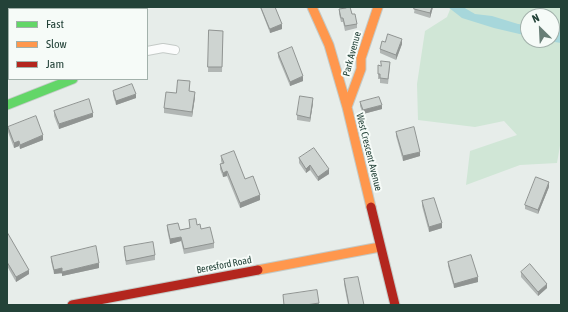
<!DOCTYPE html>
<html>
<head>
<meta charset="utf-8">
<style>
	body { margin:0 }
	#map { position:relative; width:568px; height:312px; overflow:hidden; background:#e7edea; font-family:"Asap Condensed",sans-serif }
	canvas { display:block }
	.frame { position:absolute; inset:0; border:8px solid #234238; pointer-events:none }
	.legend { position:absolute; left:8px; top:8px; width:140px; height:72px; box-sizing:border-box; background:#f6fbf8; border:1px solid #a2b1ab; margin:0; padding:5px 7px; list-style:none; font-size:12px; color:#234238 }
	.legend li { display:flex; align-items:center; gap:8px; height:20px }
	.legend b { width:20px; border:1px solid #a2b1ab }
	.north { position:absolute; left:520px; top:8px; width:40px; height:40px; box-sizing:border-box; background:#f6fbf8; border:1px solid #a2b1ab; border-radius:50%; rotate:336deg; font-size:11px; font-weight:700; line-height:16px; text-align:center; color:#234238 }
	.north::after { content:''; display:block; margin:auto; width:14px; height:18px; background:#687e76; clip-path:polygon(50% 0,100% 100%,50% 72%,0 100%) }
</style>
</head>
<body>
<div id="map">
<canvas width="568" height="312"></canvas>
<div class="frame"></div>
<ul class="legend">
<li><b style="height:5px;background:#63d668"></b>Fast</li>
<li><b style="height:5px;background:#ff974d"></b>Slow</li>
<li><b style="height:5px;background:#b3261e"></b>Jam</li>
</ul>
<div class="north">N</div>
</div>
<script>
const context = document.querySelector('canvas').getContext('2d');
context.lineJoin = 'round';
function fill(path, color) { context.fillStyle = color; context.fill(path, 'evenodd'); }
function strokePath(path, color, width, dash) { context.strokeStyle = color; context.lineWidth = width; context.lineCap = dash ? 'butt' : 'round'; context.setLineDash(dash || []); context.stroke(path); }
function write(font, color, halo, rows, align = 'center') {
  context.font = font + ' "Asap Condensed",sans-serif'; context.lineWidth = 4; context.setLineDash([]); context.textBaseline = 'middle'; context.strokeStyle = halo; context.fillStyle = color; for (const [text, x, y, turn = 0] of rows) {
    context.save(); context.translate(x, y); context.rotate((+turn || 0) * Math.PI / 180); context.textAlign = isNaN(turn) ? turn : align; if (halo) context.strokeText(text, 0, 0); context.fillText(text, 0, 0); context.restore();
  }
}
const green = new Path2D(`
	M 451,7 L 561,7 L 561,140 L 557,163 L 520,165 L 466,185 L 470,151 L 517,135 L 504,121 L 475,127 L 418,120 L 417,84 L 425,31 L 447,17 ZM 528,16 L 552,16 L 552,40 L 528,40 Z`);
const water = new Path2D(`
	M 448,7 L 463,7 L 475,14 L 492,16 L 518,24 L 528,25 L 528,36 L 494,28 L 462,18 Z
	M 552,28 L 561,29 L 561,43 L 542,40 L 552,40 Z`);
const street = new Path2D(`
	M 43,7 L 44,9
	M 147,51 L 163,48 L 175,50`);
const fast = new Path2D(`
	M 7,105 L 73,79`);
const slow = new Path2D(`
	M 312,7 L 329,45 L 347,107 L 371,207
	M 347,107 L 361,69 L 361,58 L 378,7
	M 258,270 L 380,247`);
const jam = new Path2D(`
	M 371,207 L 395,305
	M 72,305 L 258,270`);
const wall = new Path2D(`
	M 260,7 L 275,7 L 282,29 L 270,33 Z
	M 345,7 L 350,7 L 352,14 L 357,24 L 357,28 L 345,31 L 343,22 L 341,22 L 339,14 L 339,9 L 345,8 Z
	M 415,7 L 433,7 L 430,18 L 414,13 Z
	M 209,30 L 223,31 L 222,72 L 208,72 Z
	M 385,42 L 402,44 L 396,60 L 380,53 L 380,49 Z
	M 7,46 L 9,46 L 9,72 L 8,68 L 7,68 Z
	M 278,53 L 303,81 L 290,86 L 278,57 Z
	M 390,66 L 388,84 L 380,83 L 380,79 L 378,79 L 378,74 Z
	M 190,86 L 189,91 L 195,97 L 192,117 L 164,113 L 164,108 L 176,93 Z
	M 113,91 L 136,98 L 116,105 L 113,95 Z
	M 360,102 L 382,109 L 363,114 L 360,106 Z
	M 313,103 L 310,122 L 297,120 L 297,115 Z
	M 54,111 L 93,117 L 59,129 L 54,116 Z
	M 8,127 L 43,140 L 20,149 L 19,146 L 14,148 L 8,132 Z
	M 396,132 L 420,156 L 403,161 L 396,136 Z
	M 221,156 L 245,179 L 260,200 L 240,208 L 227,176 L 223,177 L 220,169 L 220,164 L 222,164 L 221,161 Z
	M 299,158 L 329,174 L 318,181 L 310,170 L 306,173 L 299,163 Z
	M 549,187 L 538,214 L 525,209 L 525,205 Z
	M 422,201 L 442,228 L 429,232 L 422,206 Z
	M 189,220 L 197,225 L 201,229 L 214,243 L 214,248 L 184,254 L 181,241 L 170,244 L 167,229 L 167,225 L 180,230 L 190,228 Z
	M 7,232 L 29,274 L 16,282 L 7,266 Z
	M 124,247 L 155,255 L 155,260 L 126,265 L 124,252 Z
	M 51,257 L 99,268 L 62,276 L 62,273 L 54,274 L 51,261 Z
	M 448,262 L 478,282 L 454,288 L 448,266 Z
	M 521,272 L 547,288 L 538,296 L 521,277 Z
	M 344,279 L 364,305 L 348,305 L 344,284 Z
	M 283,295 L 319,303 L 319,305 L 284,305 Z`);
const shadedWall = new Path2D(`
	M 8,7 L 8,12 L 7,12 L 7,8 Z
	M 432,7 L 433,7 L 430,18 L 430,13 Z
	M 282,24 L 282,29 L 270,33 L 270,29 Z
	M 402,39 L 402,44 L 396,60 L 396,55 Z
	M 303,76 L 303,81 L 290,86 L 290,82 Z
	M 195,92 L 195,97 L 192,117 L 192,112 Z
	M 136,94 L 136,98 L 116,105 L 116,101 Z
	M 313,98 L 313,103 L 310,122 L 310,118 Z
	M 382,105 L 382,109 L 363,114 L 363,110 Z
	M 93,113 L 93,117 L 59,129 L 59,124 Z
	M 43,135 L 43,140 L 20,149 L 20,145 Z
	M 19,141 L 19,146 L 14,148 L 14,143 Z
	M 420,152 L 420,156 L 403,161 L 403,156 Z
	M 310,165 L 310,170 L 306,173 L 306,169 Z
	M 329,169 L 329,174 L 318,181 L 318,177 Z
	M 227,171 L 227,176 L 223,177 L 223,173 Z
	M 549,182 L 549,187 L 538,214 L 538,210 Z
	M 260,195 L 260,200 L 240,208 L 240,203 Z
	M 442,223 L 442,228 L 429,232 L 429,227 Z
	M 181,237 L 181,241 L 170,244 L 170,239 Z
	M 99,263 L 99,268 L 62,276 L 62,272 Z
	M 62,268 L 62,273 L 54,274 L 54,270 Z
	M 29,270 L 29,274 L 16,282 L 16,277 Z
	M 478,277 L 478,282 L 454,288 L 454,284 Z
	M 547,284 L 547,288 L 538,296 L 538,292 Z`);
const building = new Path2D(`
	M 126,7 L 139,7 L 139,9 L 119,9 Z
	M 261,7 L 275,7 L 282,24 L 270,29 Z
	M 346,7 L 350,7 L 352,14 L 355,14 L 357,24 L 345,26 L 343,18 L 341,18 L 339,9 L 346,8 Z
	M 415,7 L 432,7 L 430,13 L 414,9 Z
	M 209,30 L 223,31 L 222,67 L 208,67 Z
	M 388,34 L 402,39 L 396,55 L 380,49 L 382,41 L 385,42 Z
	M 7,46 L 9,46 L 9,67 L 8,64 L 7,64 Z
	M 292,47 L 303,76 L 290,82 L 278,53 Z
	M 381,61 L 390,62 L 388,79 L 380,78 L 380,74 L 378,74 L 378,65 L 381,66 Z
	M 178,80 L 190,81 L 189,91 L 195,92 L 192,112 L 164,108 L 166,92 L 176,93 Z
	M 132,84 L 136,94 L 116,101 L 113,91 Z
	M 300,96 L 313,98 L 310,118 L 297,115 Z
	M 379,97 L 382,105 L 363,110 L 360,102 Z
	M 89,99 L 93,113 L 59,124 L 54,111 Z
	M 36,116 L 43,135 L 20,145 L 19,141 L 14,143 L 8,127 Z
	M 414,127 L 420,152 L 403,156 L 396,132 Z
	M 314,148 L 329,169 L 318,177 L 310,165 L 306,169 L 299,158 Z
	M 234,151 L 245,179 L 253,176 L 260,195 L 240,203 L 227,171 L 223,173 L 220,164 L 224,163 L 221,156 Z
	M 536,177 L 549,182 L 538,210 L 525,205 Z
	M 434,198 L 442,223 L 429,227 L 422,201 Z
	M 196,219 L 197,225 L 200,224 L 201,229 L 210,227 L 214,243 L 184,249 L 181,237 L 170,239 L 167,225 L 178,223 L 180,230 L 190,228 L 189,220 Z
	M 7,232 L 29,270 L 16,277 L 7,262 Z
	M 153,242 L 155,255 L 126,261 L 124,247 Z
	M 96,246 L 99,263 L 62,272 L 62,268 L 54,270 L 51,257 Z
	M 471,255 L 478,277 L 454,284 L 448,262 Z
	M 530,264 L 547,284 L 538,292 L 521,272 Z
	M 358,277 L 364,305 L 349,305 L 344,279 Z
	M 317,290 L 319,303 L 306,305 L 284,305 L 283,295 Z`);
const streetNames = [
	["Park Avenue",352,54,-75],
	["West Crescent Avenue",369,152,76],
	["Beresford Road",224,265,-11]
];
fill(green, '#d0e6d6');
fill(water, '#a7d7db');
strokePath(street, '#c4cac7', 10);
strokePath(fast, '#c3cac7', 11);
strokePath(slow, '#c3cac7', 11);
strokePath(jam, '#c3cac7', 11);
strokePath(street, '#fbfcfc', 8);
strokePath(fast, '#63d668', 9);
strokePath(slow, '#ff974d', 9);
strokePath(jam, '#b3261e', 9);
fill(wall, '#b1b6b4');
fill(shadedWall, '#909492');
fill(building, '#ced4d1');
strokePath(building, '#909492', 1);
write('10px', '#234238', '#f6fbf8', streetNames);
</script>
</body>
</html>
